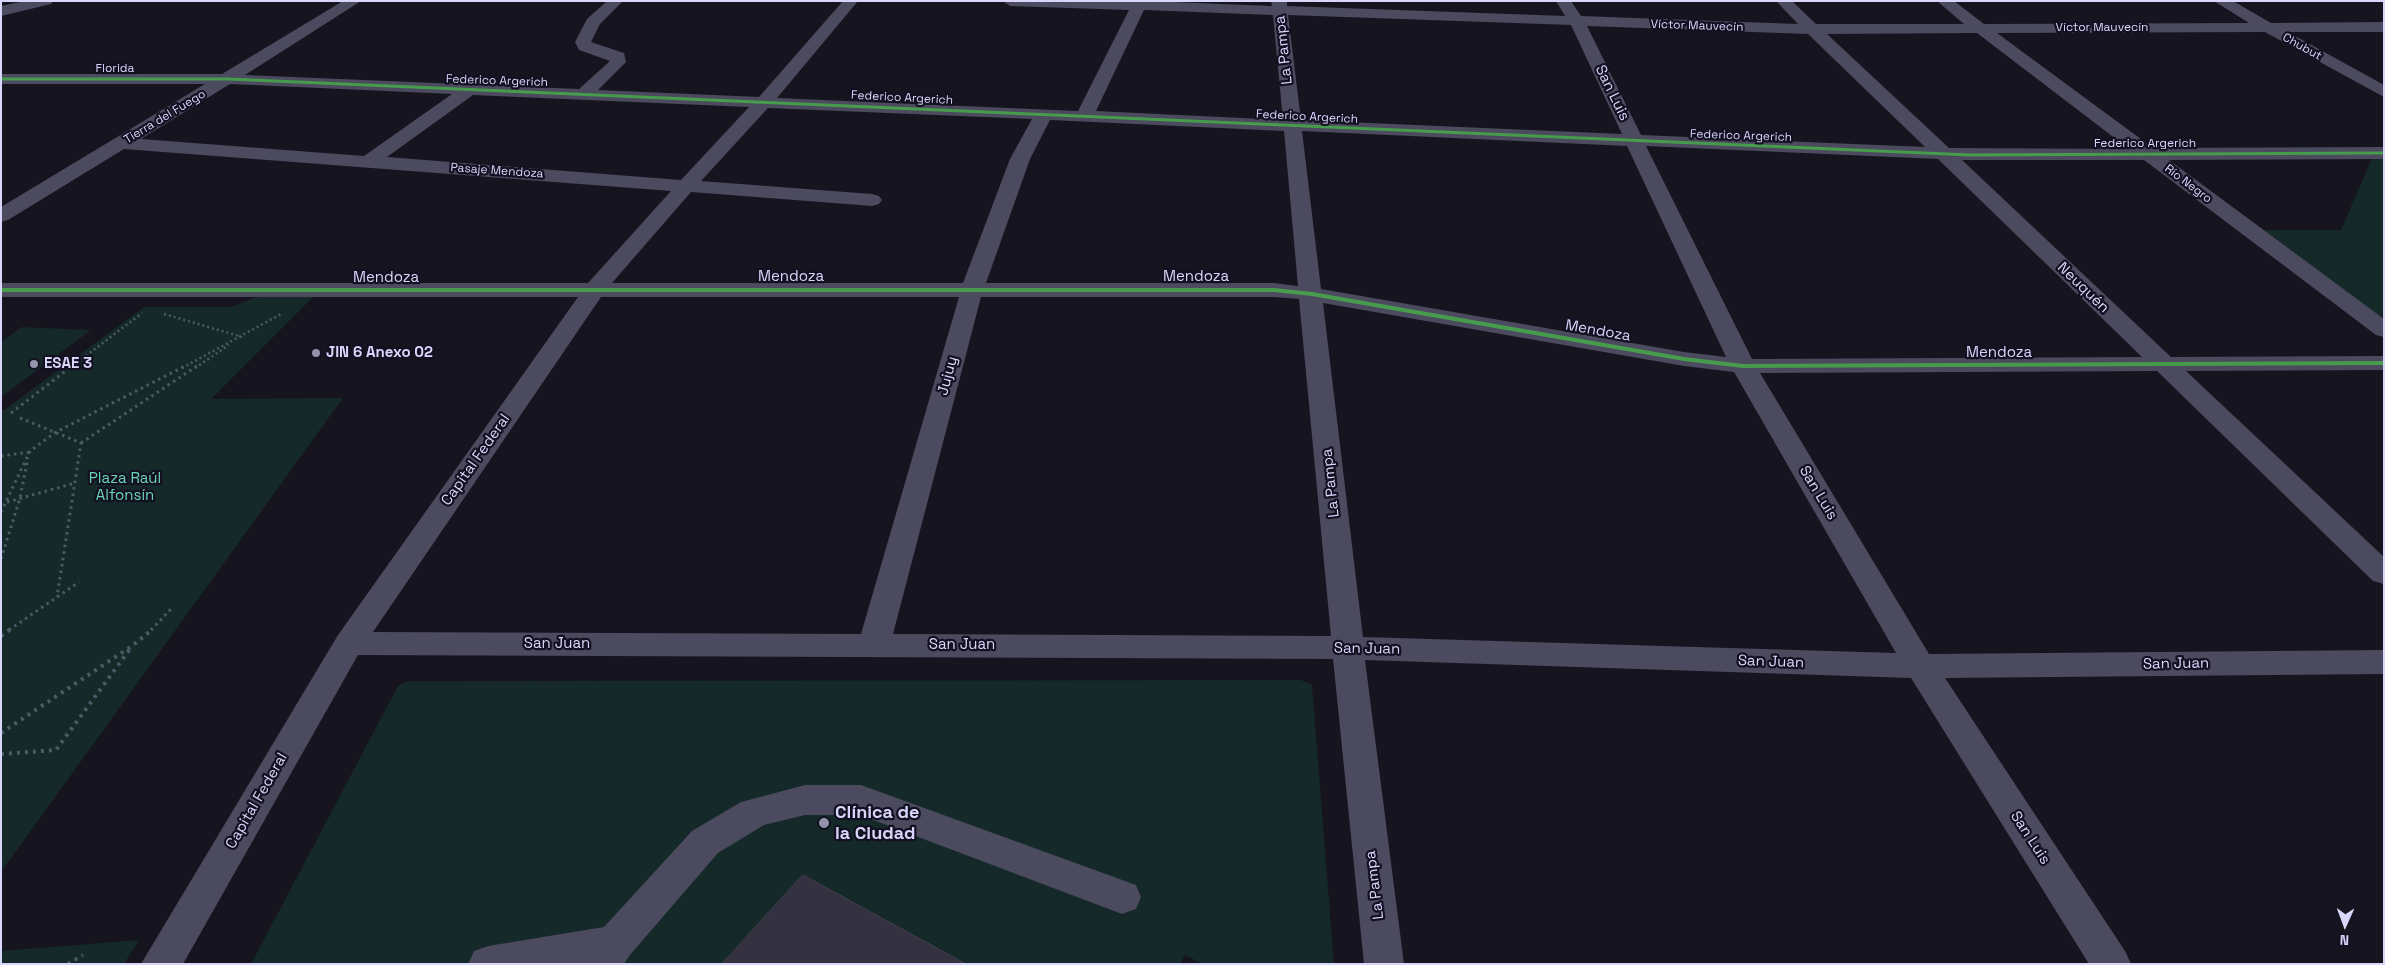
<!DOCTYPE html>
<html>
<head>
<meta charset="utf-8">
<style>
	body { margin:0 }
	#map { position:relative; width:2385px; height:965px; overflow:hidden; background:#16141e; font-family:"Space Grotesk",sans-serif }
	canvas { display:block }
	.frame { position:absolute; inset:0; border:2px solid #d9d6fb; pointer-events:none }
	.north { position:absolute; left:2320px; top:900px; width:50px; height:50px; -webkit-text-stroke:4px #131022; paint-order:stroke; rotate:182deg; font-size:14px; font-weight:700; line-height:20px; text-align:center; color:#d9d6fb }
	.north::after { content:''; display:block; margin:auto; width:18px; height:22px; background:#d9d6fb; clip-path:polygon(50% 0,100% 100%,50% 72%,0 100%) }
</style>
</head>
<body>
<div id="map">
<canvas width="2385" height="965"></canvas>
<div class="frame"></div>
<div class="north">N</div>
</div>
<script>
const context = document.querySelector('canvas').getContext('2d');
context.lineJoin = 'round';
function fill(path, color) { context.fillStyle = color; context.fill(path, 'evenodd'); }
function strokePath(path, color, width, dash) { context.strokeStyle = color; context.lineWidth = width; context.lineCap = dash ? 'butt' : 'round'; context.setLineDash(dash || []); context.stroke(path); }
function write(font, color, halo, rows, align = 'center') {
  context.font = font + ' "Space Grotesk",sans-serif'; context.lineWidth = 4.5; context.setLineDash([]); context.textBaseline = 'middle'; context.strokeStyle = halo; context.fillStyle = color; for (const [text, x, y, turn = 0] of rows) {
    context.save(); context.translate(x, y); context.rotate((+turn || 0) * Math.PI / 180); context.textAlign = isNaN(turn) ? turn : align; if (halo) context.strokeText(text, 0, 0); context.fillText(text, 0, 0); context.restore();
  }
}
const green = new Path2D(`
	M 2372,158 L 2384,158 L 2384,321 L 2261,230 L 2341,230 Z
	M 259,296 L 314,296 L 211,399 L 343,398 L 1,872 L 1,410 L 4,410 L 144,307 L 231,307 Z
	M 22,327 L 91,330 L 1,397 L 1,342 Z
	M 1301,680 L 1312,685 L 1334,964 L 1203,964 L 1185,955 L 1180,964 L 966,964 L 803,875 L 726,959 L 733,964 L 251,964 L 398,686 L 408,681 Z
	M 139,940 L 124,964 L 1,964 L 1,951 Z`);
const building = new Path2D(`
	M 803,875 L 966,964 L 722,964 Z`);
const pathFar2 = new Path2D(`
	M 164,314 L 242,337
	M 70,368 L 142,313
	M 182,368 L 283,313
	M 195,368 L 229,345`);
const pathFar1 = new Path2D(`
	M 11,413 L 72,366
	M 20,418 L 81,443 L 57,597
	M 81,443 L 197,366
	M 1,456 L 30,452
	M 7,502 L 75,483
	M 1,512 L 30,451 L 56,432 L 185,366
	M 1,559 L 20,498 L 28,458
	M 9,630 L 79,582
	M 151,630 L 172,608`);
const path = new Path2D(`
	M 1,636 L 11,629
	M 1,733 L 132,646 L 153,629
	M 1,754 L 56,750 L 130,649
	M 68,964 L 83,955`);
const minor = new Path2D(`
	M 24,1 L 53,1 L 51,4 L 1,16 L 1,6 Z
	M 343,1 L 361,1 L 245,75 L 579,89 L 610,61 L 579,50 L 575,42 L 587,19 L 607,1 L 623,1 L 600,24 L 591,42 L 624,53 L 626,62 L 598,90 L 759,97 L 843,1 L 858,1 L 777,98 L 1078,111 L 1129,10 L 1010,6 L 1003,1 L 1148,1 L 1272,6 L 1271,1 L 1287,1 L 1287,6 L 1565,16 L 1556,1 L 1571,1 L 1581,16 L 1798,24 L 1776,1 L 1792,1 L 1816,24 L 1964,24 L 1937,1 L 1954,1 L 1984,24 L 2249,23 L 2214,1 L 2233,1 L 2271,23 L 2384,22 L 2384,32 L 2288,32 L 2384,85 L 2384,97 L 2265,32 L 1997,33 L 2153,148 L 2384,147 L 2384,159 L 2169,160 L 2384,319 L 2384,337 L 2376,335 L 2144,160 L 1962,160 L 2171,357 L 2384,356 L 2384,370 L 2186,371 L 2384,557 L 2384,584 L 2373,581 L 2157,371 L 1760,373 L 1929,654 L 2384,650 L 2384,674 L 1945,678 L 2125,951 L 2131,964 L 2089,964 L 1911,678 L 1365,660 L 1404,964 L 1364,964 L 1333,659 L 358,655 L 183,964 L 141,964 L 338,635 L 578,297 L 1,297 L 1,283 L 588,283 L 671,191 L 124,149 L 8,220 L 1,222 L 1,207 L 205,84 L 1,84 L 1,74 L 222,74 ZM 1144,10 L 1273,15 L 1283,120 L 1096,111 ZM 1288,15 L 1571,25 L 1622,134 L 1301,120 ZM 1587,26 L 1808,34 L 1925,147 L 1641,135 ZM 1977,33 L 2129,149 L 1949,148 L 1827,34 ZM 230,84 L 452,94 L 364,156 L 141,139 ZM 473,95 L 749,107 L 681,180 L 387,157 ZM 768,108 L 1032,119 L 1010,159 L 963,283 L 612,283 L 691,192 L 872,206 L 879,204 L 882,200 L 879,196 L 872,194 L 701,181 ZM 1050,120 L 1284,131 L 1298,286 L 1274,283 L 986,283 L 1030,159 ZM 1302,131 L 1627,146 L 1726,357 L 1684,352 L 1321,289 ZM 1646,146 L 1938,159 L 2142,357 L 1752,359 ZM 601,297 L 959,297 L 861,634 L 373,632 ZM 981,297 L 1274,297 L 1299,299 L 1331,636 L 893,634 ZM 1323,303 L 1684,366 L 1734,372 L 1896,653 L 1363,637 Z
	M 805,785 L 861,785 L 1136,885 L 1141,897 L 1136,909 L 1122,914 L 860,815 L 805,815 L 764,825 L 718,853 L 629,956 L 624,964 L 468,964 L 474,951 L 488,946 L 604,927 L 692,831 L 741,802 Z`);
const cyclewayFar1 = new Path2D(`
	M 1,79 L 229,79 L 1970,155 L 2384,153`);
const cycleway = new Path2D(`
	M 1,290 L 1274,290 L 1312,294 L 1684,359 L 1743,366 L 2384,363`);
const markers = [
	[316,353,5,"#9592ae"],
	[34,364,5,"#9592ae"],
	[824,823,6,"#9592ae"]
];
const farStreetnames = [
	["Víctor Mauvecín",1697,26,2],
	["Víctor Mauvecín",2102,28],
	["Chubut",2302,47,29],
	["Florida",115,69],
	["Federico Argerich",497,81,2],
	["Federico Argerich",902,98,3],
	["Tierra del Fuego",165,117,-31],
	["Federico Argerich",1307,117,3],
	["Federico Argerich",1741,136,2],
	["Federico Argerich",2145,144],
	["Pasaje Mendoza",497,171,4],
	["Río Negro",2188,184,37]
];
const streetNames = [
	["La Pampa",1284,50,-96],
	["San Luis",1612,93,64],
	["Mendoza",791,277],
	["Mendoza",1196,277],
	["Mendoza",386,278],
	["Neuquén",2083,288,44],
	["Mendoza",1598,331,10],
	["Mendoza",1999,353],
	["Jujuy",948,376,-75],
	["Capital Federal",476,460,-55],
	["La Pampa",1331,483,-96],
	["San Luis",1818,493,59],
	["San Juan",557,644],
	["San Juan",962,645],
	["San Juan",1367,649,1],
	["San Juan",1771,662,2],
	["San Juan",2176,664,-1],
	["Capital Federal",257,801,-60],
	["San Luis",2030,838,57],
	["La Pampa",1375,885,-97]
];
const poiNames = [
	["JIN 6 Anexo 02",326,353],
	["ESAE 3",44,364]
];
const parkNames = [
	["Plaza Raúl",125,479],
	["Alfonsín",125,496]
];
const nearPoinames = [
	["Clínica de",835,813],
	["la Ciudad",835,834]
];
fill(green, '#142928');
fill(building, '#343240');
strokePath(building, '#434051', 1);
strokePath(pathFar2, '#4d5a65', 2.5, [2, 3]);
strokePath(pathFar1, '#4d5a65', 3, [2.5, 4]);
strokePath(path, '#4d5a65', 4, [3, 5]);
fill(minor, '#4b4a5e');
strokePath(cyclewayFar1, '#469c4c', 3);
strokePath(cycleway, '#469c4c', 4);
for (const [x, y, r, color] of markers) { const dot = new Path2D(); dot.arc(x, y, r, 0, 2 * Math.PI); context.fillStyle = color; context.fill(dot); strokePath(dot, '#131022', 2); }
write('12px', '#d9d6fb', '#131022', farStreetnames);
write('15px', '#d9d6fb', '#131022', streetNames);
write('bold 15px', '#d9d6fb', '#131022', poiNames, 'left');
write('15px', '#69d4b4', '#131022', parkNames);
write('bold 18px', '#d9d6fb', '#131022', nearPoinames, 'left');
</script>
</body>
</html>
